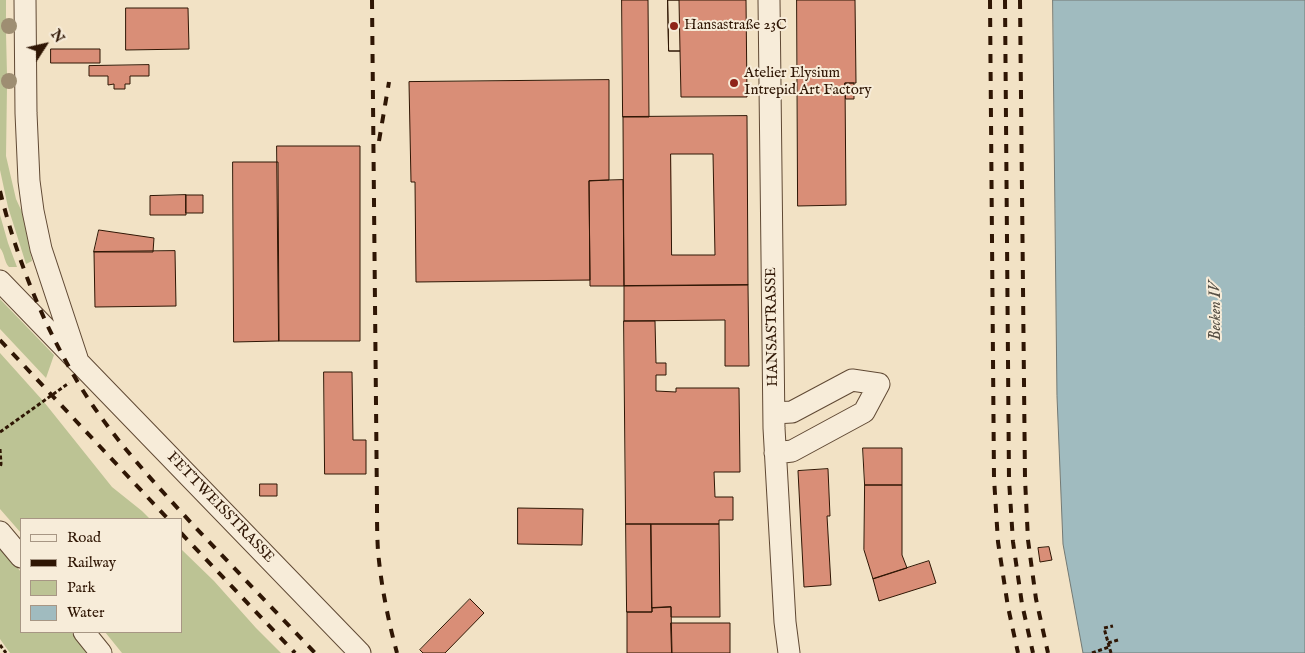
<!DOCTYPE html>
<html>
<head>
<meta charset="utf-8">
<style>
	body { margin:0 }
	#map { position:relative; width:1305px; height:653px; overflow:hidden; background:#f2e2c5; font-family:"IM FELL English",serif }
	canvas { display:block }
	.legend { position:absolute; left:20px; top:518px; width:162px; height:115px; box-sizing:border-box; background:#f7ecd9; border:1px solid #a79684; margin:0; padding:6px 9px; list-style:none; font-size:15px; color:#2f1604 }
	.legend li { display:flex; align-items:center; gap:10px; height:25px }
	.legend b { width:25px; border:1px solid #a79684 }
	.north { position:absolute; left:20px; top:20px; width:50px; height:50px; -webkit-text-stroke:4px #f7ecd9; paint-order:stroke; rotate:55deg; font-size:14px; font-weight:700; line-height:20px; text-align:center; color:#2f1604 }
	.north::after { content:''; display:block; margin:auto; width:18px; height:22px; background:#2f1604; clip-path:polygon(50% 0,100% 100%,50% 72%,0 100%) }
</style>
</head>
<body>
<div id="map">
<canvas width="1305" height="653"></canvas>
<ul class="legend">
<li><b style="height:6px;background:#f7ecd9"></b>Road</li>
<li><b style="height:6px;background:#2f1604"></b>Railway</li>
<li><b style="height:14px;background:#bcc394"></b>Park</li>
<li><b style="height:14px;background:#a0bbbf"></b>Water</li>
</ul>
<div class="north">N</div>
</div>
<script>
const context = document.querySelector('canvas').getContext('2d');
context.lineJoin = 'round';
function fill(path, color) { context.fillStyle = color; context.fill(path, 'evenodd'); }
function strokePath(path, color, width, dash) { context.strokeStyle = color; context.lineWidth = width; context.lineCap = dash ? 'butt' : 'round'; context.setLineDash(dash || []); context.stroke(path); }
function write(font, color, halo, rows, align = 'center') {
  context.font = font + ' "IM FELL English",serif'; context.lineWidth = 4; context.setLineDash([]); context.textBaseline = 'middle'; context.strokeStyle = halo; context.fillStyle = color; for (const [text, x, y, turn = 0] of rows) {
    context.save(); context.translate(x, y); context.rotate((+turn || 0) * Math.PI / 180); context.textAlign = isNaN(turn) ? turn : align; if (halo) context.strokeText(text, 0, 0); context.fillText(text, 0, 0); context.restore();
  }
}
const green = new Path2D(`
	M 0,0 L 6,0 L 6,21 L 11,22 L 12,32 L 6,33 L 7,75 L 12,76 L 12,87 L 7,87 L 6,156 L 16,199 L 22,212 L 32,261 L 26,264 L 8,207 L 0,170 Z
	M 0,215 L 8,243 L 17,267 L 9,267 C 4,262 5,254 0,248 Z
	M 0,299 L 54,355 L 46,378 L 0,329 Z
	M 0,353 L 44,402 L 112,487 L 142,511 L 150,519 L 21,519 L 21,533 L 0,509 Z
	M 0,547 L 21,572 L 21,632 L 71,632 L 89,653 L 10,653 L 0,639 Z
	M 181,549 L 214,581 L 256,628 L 281,653 L 122,653 L 105,632 L 181,632 Z`);
const water = new Path2D(`
	M 1053,0 L 1305,0 L 1305,653 L 1083,653 L 1063,544 L 1057,396 Z`);
const building = new Path2D(`
	M 622,0 L 648,0 L 649,117 L 623,117 Z
	M 668,0 L 746,0 L 747,97 L 681,97 L 680,51 L 669,51 Z
	M 668,0 L 679,0 L 680,51 L 669,51 Z
	M 797,0 L 855,0 L 856,83 L 845,83 L 846,205 L 798,206 Z
	M 126,8 L 188,8 L 189,49 L 126,50 Z
	M 51,49 L 100,49 L 100,63 L 51,63 Z
	M 149,65 L 149,76 L 130,76 L 130,84 L 125,84 L 125,89 L 114,89 L 114,84 L 108,85 L 108,76 L 89,76 L 89,66 Z
	M 609,80 L 609,180 L 589,181 L 590,280 L 416,282 L 415,182 L 411,182 L 409,82 Z
	M 845,83 L 854,83 L 854,99 L 846,99 Z
	M 747,116 L 748,285 L 624,286 L 623,117 ZM 671,154 L 713,154 L 715,255 L 672,255 Z
	M 277,146 L 360,146 L 360,341 L 279,341 Z
	M 233,162 L 278,162 L 279,341 L 234,342 Z
	M 623,180 L 624,286 L 590,286 L 589,181 Z
	M 186,195 L 203,195 L 203,213 L 186,213 Z
	M 186,195 L 186,215 L 150,215 L 150,196 Z
	M 99,230 L 154,238 L 153,252 L 94,252 Z
	M 175,251 L 176,306 L 95,307 L 94,252 Z
	M 748,285 L 749,366 L 725,366 L 725,320 L 624,321 L 624,286 Z
	M 624,321 L 655,321 L 656,363 L 666,363 L 666,375 L 656,375 L 656,391 L 676,392 L 676,388 L 739,388 L 740,472 L 714,472 L 715,497 L 733,497 L 733,520 L 719,520 L 719,524 L 626,524 Z
	M 324,372 L 352,372 L 353,440 L 366,440 L 366,474 L 325,474 Z
	M 863,448 L 902,448 L 902,485 L 865,485 Z
	M 828,469 L 830,516 L 827,516 L 831,585 L 804,587 L 798,471 Z
	M 260,484 L 277,484 L 277,496 L 260,496 Z
	M 865,485 L 902,485 L 902,555 L 907,568 L 873,579 L 864,550 Z
	M 518,508 L 583,509 L 582,545 L 518,544 Z
	M 626,524 L 651,524 L 652,612 L 627,612 Z
	M 651,524 L 719,524 L 720,617 L 671,617 L 671,607 L 652,608 Z
	M 1049,547 L 1052,560 L 1040,562 L 1038,548 Z
	M 929,561 L 936,583 L 879,601 L 873,579 Z
	M 470,599 L 484,613 L 445,653 L 423,653 L 420,650 Z
	M 671,607 L 672,653 L 627,653 L 627,612 L 652,612 L 652,608 Z
	M 671,623 L 730,623 L 730,653 L 672,653 Z`);
const path = new Path2D(`
	M 0,432 L 69,383
	M 0,449 L 1,464 L 0,468
	M 1108,643 L 1118,640
	M 0,645 L 6,653
	M 1092,653 L 1109,647
	M 1111,653 L 1104,628 L 1113,626`);
const minor = new Path2D(`
	M 25,0 L 26,113 L 29,181 L 33,211 L 41,249 L 77,358
	M 769,0 L 774,428 L 785,622 L 789,653
	M 0,281 L 360,653
	M 774,413 L 792,412 L 852,380 L 879,384 L 864,412 L 792,451 L 775,453
	M 0,532 L 21,557
	M 84,632 L 101,653`);
const rail = new Path2D(`
	M 372,0 L 377,505 C 377,520 377,535 378,551 C 381,585 388,620 397,653
	M 990,0 L 994,478 L 998,542 L 1008,607 L 1018,653
	M 1005,0 L 1009,480 L 1013,542 L 1022,604 L 1033,653
	M 1020,0 L 1025,479 L 1028,540 L 1036,599 L 1048,653
	M 379,141 L 389,82
	M 0,191 C 15,252 38,312 69,367 C 102,427 149,477 195,527 C 235,569 275,611 315,653
	M 0,340 L 168,519
	M 181,533 L 295,653`);
const trees = [
	[9,26],
	[9,81]
];
const markers = [
	[674,26,5,"#8f2418"],
	[734,83,5,"#8f2418"]
];
const poiNames = [
	["Hansastraße 23C",684,26],
	["Atelier Elysium",744,74],
	["Intrepid Art Factory",744,91]
];
const streetNames = [
	["HANSASTRASSE",773,327,-91],
	["FETTWEISSTRASSE",220,508,46]
];
const waterNames = [
	["Becken IV",1217,311,-90]
];
fill(green, '#bcc394');
fill(water, '#a0bbbf');
strokePath(water, '#737974', 1);
fill(building, '#d98e77');
strokePath(building, '#2f1604', 1);
strokePath(minor, '#604934', 23);
strokePath(path, '#2f1604', 3, [4, 2.5]);
strokePath(minor, '#f7ecd9', 21);
strokePath(rail, '#2f1604', 4, [9, 9]);
context.fillStyle = '#9e8e72';
for (const [x, y] of trees) { context.beginPath(); context.arc(x, y, 8, 0, 2 * Math.PI); context.fill(); }
for (const [x, y, r, color] of markers) { const dot = new Path2D(); dot.arc(x, y, r, 0, 2 * Math.PI); context.fillStyle = color; context.fill(dot); strokePath(dot, '#f7ecd9', 2); }
write('15px', '#2f1604', '#f7ecd9', poiNames, 'left');
write('15px', '#2f1604', '#f7ecd9', streetNames);
write('italic 16px', '#575045', '#f7ecd9', waterNames);
</script>
</body>
</html>
